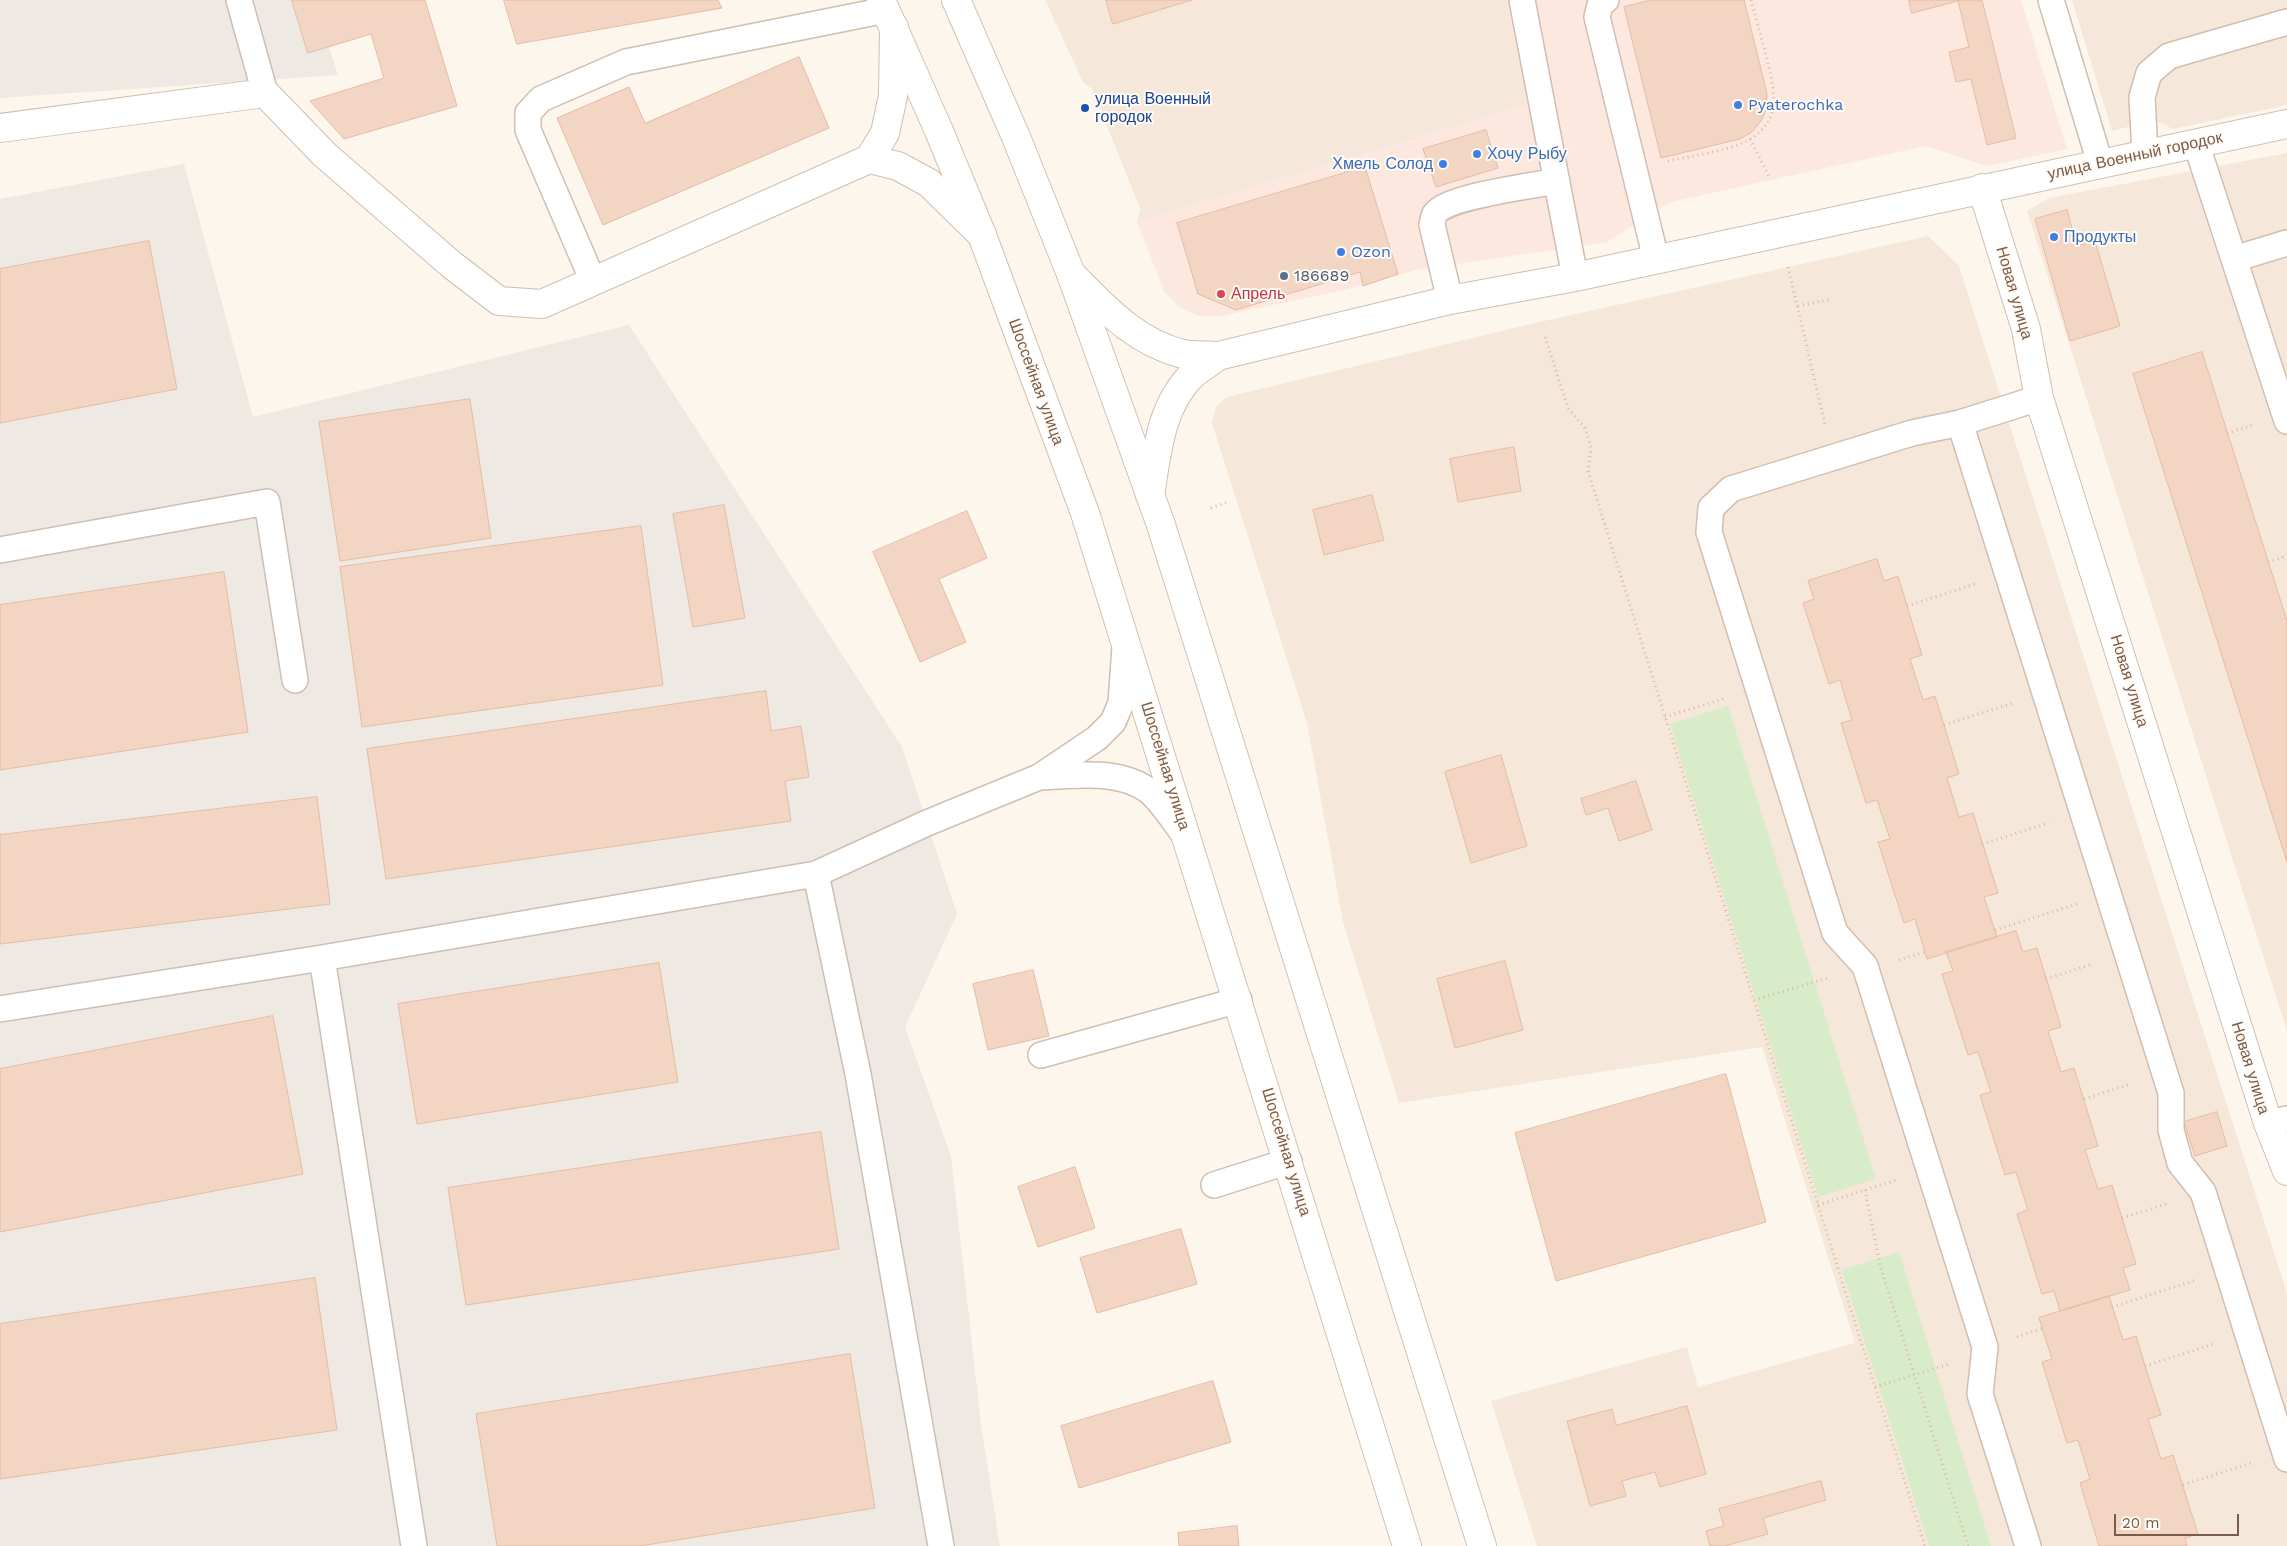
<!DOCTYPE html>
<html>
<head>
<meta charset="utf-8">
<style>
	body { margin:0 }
	#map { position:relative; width:2287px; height:1546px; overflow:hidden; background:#fdf6ec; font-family:"Work Sans",sans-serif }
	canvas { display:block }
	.scale { position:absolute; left:2114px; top:1514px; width:125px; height:22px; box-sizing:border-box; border:2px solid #7a5c4d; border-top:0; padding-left:6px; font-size:15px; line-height:18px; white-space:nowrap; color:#7a5c4d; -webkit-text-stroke:4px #fffaf3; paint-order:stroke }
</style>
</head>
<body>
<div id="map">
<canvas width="2287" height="1546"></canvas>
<div class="scale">20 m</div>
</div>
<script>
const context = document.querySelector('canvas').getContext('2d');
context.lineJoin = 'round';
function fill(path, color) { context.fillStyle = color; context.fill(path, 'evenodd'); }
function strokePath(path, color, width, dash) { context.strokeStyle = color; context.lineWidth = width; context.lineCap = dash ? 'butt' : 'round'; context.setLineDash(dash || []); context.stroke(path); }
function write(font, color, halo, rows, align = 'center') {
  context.font = font + ' "Work Sans",sans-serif'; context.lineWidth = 4; context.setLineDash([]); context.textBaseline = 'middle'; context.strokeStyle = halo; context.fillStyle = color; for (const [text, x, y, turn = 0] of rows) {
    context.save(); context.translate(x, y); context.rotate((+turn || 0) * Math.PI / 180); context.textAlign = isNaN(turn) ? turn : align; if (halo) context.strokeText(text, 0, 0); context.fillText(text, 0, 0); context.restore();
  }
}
const residential = new Path2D(`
	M 1045,0 L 1507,0 L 1527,105 L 1137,222 L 1140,208 L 1092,89 L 1083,82 Z
	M 2072,0 L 2287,0 L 2287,105 L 2173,129 L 2155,120 L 2112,131 Z
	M 2287,153 L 2287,1031 L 2027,211 L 2049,198 Z
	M 1928,236 L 1959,266 L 2287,1293 L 2287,1546 L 1537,1546 L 1491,1401 L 1687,1347 L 1698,1387 L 1855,1343 L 1762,1047 L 1399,1103 L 1343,922 L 1307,723 L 1212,423 L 1216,407 L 1227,397 L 1535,323 Z`);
const commercial = new Path2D(`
	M 1507,0 L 2021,0 L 2067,149 L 1987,166 L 1926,146 L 1671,202 L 1607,242 L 1416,270 L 1363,286 L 1221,316 L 1199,316 L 1179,307 L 1164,291 L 1137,222 L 1527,105 Z`);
const industrial = new Path2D(`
	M 0,0 L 314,0 L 338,75 L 0,98 Z
	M 184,164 L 253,417 L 629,325 L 902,747 L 957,914 L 905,1027 L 951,1156 L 981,1425 L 1000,1546 L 0,1546 L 0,199 Z`);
const green = new Path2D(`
	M 1728,706 L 1876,1179 L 1818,1197 L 1670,724 Z
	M 1899,1252 L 1991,1546 L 1929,1546 L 1842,1270 Z`);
const building = new Path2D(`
	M 292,0 L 425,0 L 457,106 L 344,139 L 310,101 L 384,78 L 371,34 L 308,53 Z
	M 504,0 L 718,0 L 722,8 L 517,44 Z
	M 1106,0 L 1192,0 L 1113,24 Z
	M 1651,0 L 1744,0 L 1767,94 L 1767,108 L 1761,121 L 1752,132 L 1740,139 L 1661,158 L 1624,7 Z
	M 1909,0 L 1958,0 L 1958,1 L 1912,13 Z
	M 1964,0 L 1982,0 L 2016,138 L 1987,145 L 1971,79 L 1956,82 L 1949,52 L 1969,47 L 1958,1 Z
	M 799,57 L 829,128 L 603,225 L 557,118 L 629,87 L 645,123 Z
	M 1486,130 L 1498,168 L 1436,187 L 1423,149 Z
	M 1365,167 L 1398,274 L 1363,286 L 1360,272 L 1236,310 L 1198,294 L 1177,223 Z
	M 2067,210 L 2077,246 L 2095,241 L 2120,326 L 2070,341 L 2035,219 Z
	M 149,241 L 177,389 L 0,423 L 0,269 Z
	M 2202,352 L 2287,621 L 2287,862 L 2133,374 Z
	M 470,399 L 491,538 L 340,561 L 319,422 Z
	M 1514,447 L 1521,491 L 1458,502 L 1450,459 Z
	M 1372,495 L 1384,540 L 1324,555 L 1313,510 Z
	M 724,505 L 745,618 L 693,627 L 673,514 Z
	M 967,511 L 987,558 L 939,579 L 966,642 L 920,662 L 873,552 Z
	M 641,526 L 663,685 L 362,727 L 340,567 Z
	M 1877,559 L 1884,581 L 1898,576 L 1922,655 L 1910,659 L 1923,700 L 1935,696 L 1959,774 L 1947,778 L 1959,817 L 1973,813 L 1998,893 L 1984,897 L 1997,937 L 1927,959 L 1915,919 L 1904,923 L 1878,842 L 1890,839 L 1877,800 L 1866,803 L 1841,723 L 1852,720 L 1840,680 L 1829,684 L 1803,603 L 1814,599 L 1808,581 Z
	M 224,572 L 248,732 L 0,770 L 0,605 Z
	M 766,691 L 771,731 L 801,726 L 809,777 L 785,781 L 791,821 L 386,879 L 367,749 Z
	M 1501,755 L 1527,846 L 1471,863 L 1445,772 Z
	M 1636,781 L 1652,830 L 1619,841 L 1608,808 L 1586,815 L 1581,799 Z
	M 317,797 L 330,904 L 0,944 L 0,835 Z
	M 2016,931 L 2023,952 L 2037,948 L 2061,1027 L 2048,1031 L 2061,1072 L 2074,1068 L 2098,1146 L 2085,1150 L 2098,1189 L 2112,1185 L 2136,1264 L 2123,1268 L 2130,1290 L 2060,1311 L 2054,1291 L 2042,1294 L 2017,1214 L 2028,1210 L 2016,1172 L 2005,1175 L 1980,1095 L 1991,1092 L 1978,1052 L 1968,1055 L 1942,974 L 1953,971 L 1946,952 Z
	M 1505,961 L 1523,1030 L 1455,1048 L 1437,979 Z
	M 659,963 L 678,1082 L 417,1124 L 398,1004 Z
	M 1033,970 L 1049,1036 L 988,1050 L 973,984 Z
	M 273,1016 L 303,1174 L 0,1232 L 0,1069 Z
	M 1726,1074 L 1766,1222 L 1556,1281 L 1515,1133 Z
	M 2217,1112 L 2227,1146 L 2195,1156 L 2184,1122 Z
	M 821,1132 L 839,1249 L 466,1305 L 448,1188 Z
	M 1075,1167 L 1095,1228 L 1038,1247 L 1018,1187 Z
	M 1181,1229 L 1197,1284 L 1097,1313 L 1080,1258 Z
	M 315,1278 L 337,1430 L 0,1479 L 0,1324 Z
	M 2109,1296 L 2123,1340 L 2136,1336 L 2145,1366 L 2161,1415 L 2148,1419 L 2161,1459 L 2173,1455 L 2198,1534 L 2185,1538 L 2187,1546 L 2099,1546 L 2080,1483 L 2090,1479 L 2078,1440 L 2067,1443 L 2042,1362 L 2052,1359 L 2039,1318 Z
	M 850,1354 L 875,1508 L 640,1546 L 497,1546 L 476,1414 Z
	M 1213,1381 L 1231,1442 L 1079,1488 L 1061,1426 Z
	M 1687,1406 L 1706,1474 L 1660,1487 L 1655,1472 L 1622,1481 L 1626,1496 L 1590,1506 L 1567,1421 L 1612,1409 L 1616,1425 Z
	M 1821,1481 L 1826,1500 L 1763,1518 L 1768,1534 L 1725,1546 L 1710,1546 L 1706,1531 L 1724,1526 L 1719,1509 Z
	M 1237,1526 L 1239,1546 L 1179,1546 L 1178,1533 Z`);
const path = new Path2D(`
	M 1750,139 L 1770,178
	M 1668,161 C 1692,156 1721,152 1743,143 C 1758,136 1769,125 1773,109 C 1778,88 1757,24 1751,0
	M 1788,267 L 1825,424
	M 1798,306 L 1831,299
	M 1545,337 L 1568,408 L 1585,428 L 1591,448 L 1588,471 L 1925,1546
	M 2227,433 L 2253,425
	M 1211,508 L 1226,503
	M 2268,562 L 2287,556
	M 1907,606 L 1975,584
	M 1665,717 L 1726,698
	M 1944,725 L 2013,703
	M 1982,844 L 2049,823
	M 1995,930 L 2077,904
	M 1899,960 L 1925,952
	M 2046,979 L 2093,964
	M 1754,1000 L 1828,978
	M 2084,1099 L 2131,1084
	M 1865,1190 L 1880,1265 L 1968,1546
	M 1818,1205 L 1896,1180
	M 2122,1218 L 2169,1203
	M 2112,1307 L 2196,1280
	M 2017,1337 L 2043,1328
	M 2145,1366 L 2214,1344
	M 1875,1387 L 1949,1364
	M 2183,1485 L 2251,1463`);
const service = new Path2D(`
	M 239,0 L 265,93
	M 1522,0 L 1575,277
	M 1606,0 L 1600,5 L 1597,17 L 1656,259
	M 2051,0 L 2100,163
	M 2196,143 L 2287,421
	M 2145,154 L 2142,97 L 2149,73 L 2169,56 L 2287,22
	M 2234,259 L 2287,243
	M 593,281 L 528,130 L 528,113 L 541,99 L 626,62 L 886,10
	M 1450,300 L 1432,225 C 1433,222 1433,216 1435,214 C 1445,197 1535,185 1557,181
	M 1960,423 L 2171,1093 L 2171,1130 L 2180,1163 L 2203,1192 L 2287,1459
	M 0,550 L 267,502 L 295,680
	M 1039,777 C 1075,776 1118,768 1149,791 C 1162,802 1173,820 1183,833
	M 816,874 L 858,1074 L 941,1546
	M 322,958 L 414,1546
	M 0,1009 L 322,958 L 816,874 L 927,823 L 1039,777 L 1097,738 L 1113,722 L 1121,703 L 1125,647
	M 1041,1055 L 1239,1000
	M 2268,1123 L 2287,1119
	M 1214,1185 L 1289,1161
	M 2028,1546 L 1980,1394 L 1985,1347 L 1865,966 L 1835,933 L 1709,532 L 1711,508 L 1731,489 L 1912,433 L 1960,423 L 2039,398`);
const minor = new Path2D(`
	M 0,128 L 265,93 L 325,155 L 452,265 L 499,301 L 542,304 L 869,159 L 885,133 L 893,96 L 894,27
	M 869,159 L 898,166 L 929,183 L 982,235
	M 1982,188 L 2026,329 L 2039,398 L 2268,1123 L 2287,1171
	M 1071,274 C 1105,308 1135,342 1183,354 C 1194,356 1207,355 1218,356 L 1450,300 L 1575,277 L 2287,124
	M 1150,495 C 1157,453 1160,406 1193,374 C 1201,368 1210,362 1218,356`);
const secondary = new Path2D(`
	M 881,0 L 939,131 L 982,235 L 1085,513 L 1407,1546
	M 956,0 L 1016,137 L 1071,274 L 1161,525 L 1482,1546`);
const markers = [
	[1738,105,5,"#3f7fe0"],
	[1085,108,5,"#1a4fb4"],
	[1477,154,5,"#3f7fe0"],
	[1443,164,5,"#3f7fe0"],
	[2054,237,5,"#3f7fe0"],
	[1341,252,5,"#3f7fe0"],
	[1284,276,5,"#5c6f8a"],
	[1221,294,5,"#e0444e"]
];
const transitNames = [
	["улица Военный",1095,99],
	["городок",1095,117]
];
const shopNames = [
	["Pyaterochka",1748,105],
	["Хочу Рыбу",1487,154],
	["Хмель Солод",1433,164,"right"],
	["Продукты",2064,237],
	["Ozon",1351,252]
];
const streetNames = [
	["улица Военный городок",2135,156,-12],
	["Новая улица",2014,293,74],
	["Шоссейная улица",1036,382,70],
	["Новая улица",2129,681,73],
	["Шоссейная улица",1165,766,73],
	["Новая улица",2250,1068,73],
	["Шоссейная улица",1286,1152,73]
];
const serviceNames = [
	["186689",1294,276]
];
const healthNames = [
	["Апрель",1231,294]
];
fill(residential, '#f5e8da');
fill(commercial, '#fde8e0');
fill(industrial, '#efe9e4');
fill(green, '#d8ecc9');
fill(building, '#f3d5c3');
strokePath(building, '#e6bba3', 1);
strokePath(service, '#d1beb0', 28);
strokePath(minor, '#d1beb0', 30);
strokePath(secondary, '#d6c0b0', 30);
strokePath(path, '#d9b8a5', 3, [1, 4]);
strokePath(service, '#fff', 25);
strokePath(minor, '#fff', 28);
strokePath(secondary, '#fff', 28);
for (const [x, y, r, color] of markers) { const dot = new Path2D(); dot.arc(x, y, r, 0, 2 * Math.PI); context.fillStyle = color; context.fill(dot); strokePath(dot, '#fffaf3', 2); }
write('16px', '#164399', '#fffaf3', transitNames, 'left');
write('16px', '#366cbe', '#fffaf3', shopNames, 'left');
write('16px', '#7a5c4d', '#fffaf3', streetNames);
write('16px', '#4e5e75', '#fffaf3', serviceNames, 'left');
write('16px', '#be3a42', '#fffaf3', healthNames, 'left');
</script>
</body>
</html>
